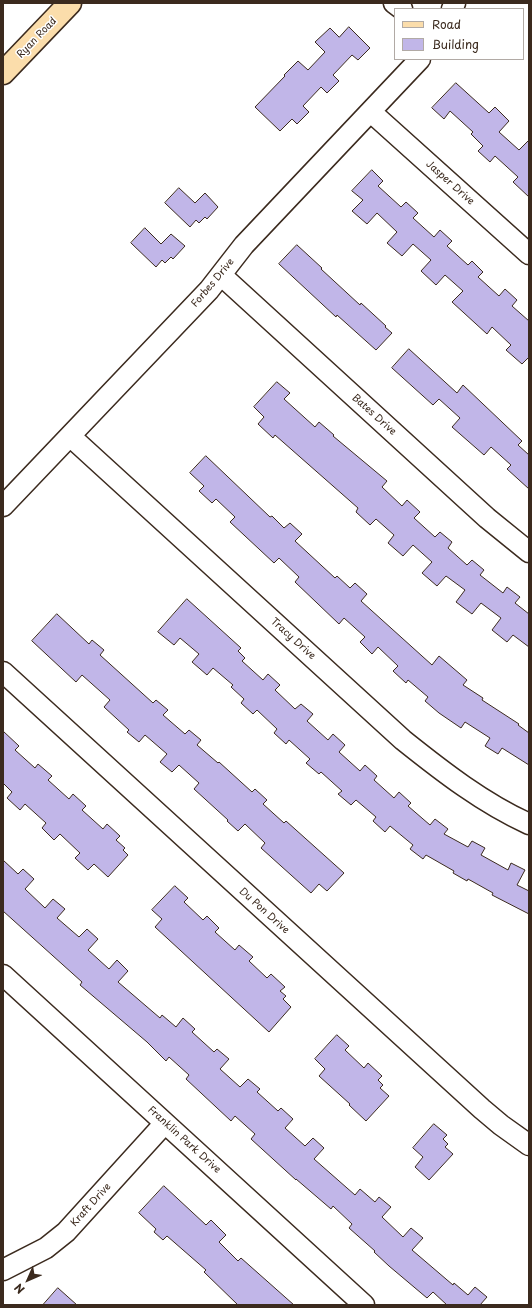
<!DOCTYPE html>
<html>
<head>
<meta charset="utf-8">
<style>
	body { margin:0 }
	#map { position:relative; width:532px; height:1308px; overflow:hidden; background:#fff; font-family:"Playpen Sans",sans-serif }
	canvas { display:block }
	.frame { position:absolute; inset:0; border:4px solid #3b2a1e; pointer-events:none }
	.legend { position:absolute; left:394px; top:8px; width:130px; height:52px; box-sizing:border-box; background:#fff; border:1px solid #b1aaa5; margin:0; padding:5px 7px; list-style:none; font-size:12px; color:#3b2a1e }
	.legend li { display:flex; align-items:center; gap:8px; height:20px }
	.legend b { width:20px; border:1px solid #b1aaa5 }
	.north { position:absolute; left:8px; top:1260px; width:40px; height:40px; -webkit-text-stroke:3px #fff; paint-order:stroke; rotate:225deg; font-size:11px; font-weight:700; line-height:16px; text-align:center; color:#3b2a1e }
	.north::after { content:''; display:block; margin:auto; width:14px; height:18px; background:#3b2a1e; clip-path:polygon(50% 0,100% 100%,50% 72%,0 100%) }
</style>
</head>
<body>
<div id="map">
<canvas width="532" height="1308"></canvas>
<div class="frame"></div>
<ul class="legend">
<li><b style="height:5px;background:#fbddab"></b>Road</li>
<li><b style="height:11px;background:#c1b6e8"></b>Building</li>
</ul>
<div class="north">N</div>
</div>
<script>
const context = document.querySelector('canvas').getContext('2d');
context.lineJoin = 'round';
function fill(path, color) { context.fillStyle = color; context.fill(path, 'evenodd'); }
function strokePath(path, color, width, dash) { context.strokeStyle = color; context.lineWidth = width; context.lineCap = dash ? 'butt' : 'round'; context.setLineDash(dash || []); context.stroke(path); }
function write(font, color, halo, rows, align = 'center') {
  context.font = font + ' "Playpen Sans",sans-serif'; context.lineWidth = 3; context.setLineDash([]); context.textBaseline = 'middle'; context.strokeStyle = halo; context.fillStyle = color; for (const [text, x, y, turn = 0] of rows) {
    context.save(); context.translate(x, y); context.rotate((+turn || 0) * Math.PI / 180); context.textAlign = isNaN(turn) ? turn : align; if (halo) context.strokeText(text, 0, 0); context.fillText(text, 0, 0); context.restore();
  }
}
const building = new Path2D(`
	M 349,27 L 370,48 L 358,60 L 352,55 L 333,75 L 339,81 L 327,93 L 321,87 L 303,106 L 309,112 L 297,124 L 292,119 L 280,131 L 255,107 L 285,76 L 284,75 L 298,61 L 308,70 L 325,52 L 315,42 L 330,28 L 339,37 Z
	M 456,83 L 489,113 L 495,107 L 509,121 L 499,132 L 519,150 L 529,140 L 529,197 L 513,182 L 518,177 L 495,156 L 490,162 L 478,151 L 483,146 L 471,134 L 473,132 L 450,111 L 444,119 L 432,108 Z
	M 372,170 L 383,181 L 378,186 L 401,207 L 406,202 L 418,213 L 413,218 L 434,237 L 440,230 L 452,241 L 447,246 L 468,265 L 472,261 L 483,272 L 478,277 L 499,296 L 505,289 L 517,300 L 512,306 L 529,321 L 529,357 L 522,364 L 506,350 L 511,345 L 492,327 L 487,334 L 452,302 L 463,291 L 445,275 L 436,285 L 421,271 L 431,260 L 413,244 L 402,256 L 387,243 L 397,232 L 377,213 L 367,224 L 352,211 L 363,200 L 352,191 Z
	M 179,188 L 195,203 L 205,193 L 218,207 L 207,219 L 205,217 L 199,223 L 196,220 L 190,227 L 165,203 Z
	M 145,228 L 161,244 L 171,234 L 185,246 L 173,259 L 171,257 L 165,263 L 162,260 L 156,267 L 131,243 Z
	M 297,245 L 322,268 L 321,269 L 360,305 L 361,303 L 386,326 L 385,327 L 392,333 L 376,350 L 337,315 L 336,317 L 279,264 Z
	M 409,349 L 457,393 L 463,385 L 522,441 L 518,445 L 529,455 L 529,489 L 507,469 L 511,465 L 491,447 L 484,455 L 452,427 L 460,418 L 439,399 L 433,405 L 392,368 Z
	M 277,382 L 290,393 L 284,399 L 315,427 L 319,422 L 334,435 L 333,436 L 387,481 L 382,487 L 402,506 L 407,500 L 420,512 L 414,518 L 435,537 L 440,532 L 452,542 L 448,548 L 467,565 L 472,560 L 484,570 L 480,575 L 503,593 L 507,587 L 520,597 L 515,603 L 529,614 L 529,647 L 513,635 L 507,642 L 492,630 L 501,618 L 481,603 L 472,614 L 456,602 L 465,590 L 446,576 L 437,586 L 422,573 L 432,562 L 413,545 L 403,556 L 388,543 L 394,535 L 376,519 L 370,525 L 356,512 L 358,508 L 275,435 L 273,438 L 258,424 L 264,417 L 254,407 Z
	M 206,456 L 270,517 L 272,516 L 284,528 L 290,523 L 302,534 L 295,541 L 335,578 L 337,576 L 350,588 L 355,583 L 367,594 L 361,601 L 432,665 L 439,656 L 467,680 L 463,685 L 483,698 L 482,700 L 519,724 L 518,725 L 529,733 L 529,765 L 502,748 L 498,754 L 485,746 L 490,738 L 465,722 L 461,728 L 439,713 L 425,701 L 428,697 L 408,680 L 406,683 L 393,671 L 398,666 L 378,647 L 372,654 L 360,642 L 365,637 L 344,618 L 339,624 L 295,582 L 299,577 L 279,558 L 274,563 L 230,522 L 235,517 L 216,499 L 212,503 L 199,491 L 204,486 L 190,473 Z
	M 187,599 L 241,648 L 238,651 L 245,658 L 242,661 L 263,680 L 268,674 L 280,685 L 275,690 L 295,709 L 301,704 L 313,714 L 307,721 L 328,740 L 333,734 L 345,745 L 339,752 L 360,771 L 365,765 L 377,776 L 374,780 L 394,798 L 399,792 L 411,803 L 408,806 L 430,825 L 435,819 L 448,829 L 444,834 L 468,847 L 472,841 L 485,848 L 481,855 L 508,870 L 511,863 L 525,870 L 517,885 L 529,891 L 529,914 L 492,895 L 493,893 L 468,879 L 467,881 L 453,873 L 454,871 L 426,855 L 423,859 L 410,849 L 413,845 L 390,826 L 385,832 L 373,821 L 376,817 L 356,800 L 351,805 L 338,794 L 342,791 L 321,772 L 319,774 L 306,763 L 310,759 L 289,740 L 286,744 L 274,733 L 277,729 L 257,710 L 253,714 L 241,703 L 244,699 L 231,687 L 233,685 L 213,668 L 207,675 L 192,662 L 199,654 L 180,638 L 174,645 L 158,632 Z
	M 57,614 L 89,644 L 92,640 L 104,650 L 100,655 L 153,703 L 156,700 L 168,710 L 163,715 L 185,734 L 189,730 L 201,740 L 197,745 L 218,763 L 219,762 L 252,792 L 255,789 L 267,800 L 263,804 L 284,823 L 286,821 L 344,873 L 327,891 L 319,884 L 311,893 L 261,848 L 265,843 L 245,824 L 238,831 L 227,821 L 228,820 L 194,789 L 199,783 L 179,765 L 172,772 L 160,762 L 167,754 L 145,735 L 139,742 L 127,732 L 129,730 L 104,707 L 110,700 L 82,675 L 76,682 L 32,641 Z
	M 3,731 L 19,746 L 15,750 L 35,768 L 38,764 L 52,776 L 48,780 L 69,799 L 73,794 L 86,806 L 82,810 L 103,829 L 107,824 L 120,836 L 116,840 L 125,848 L 123,850 L 128,855 L 108,877 L 94,864 L 88,870 L 75,858 L 80,853 L 60,834 L 54,840 L 42,828 L 46,823 L 25,804 L 20,810 L 7,798 L 12,792 L 3,783 Z
	M 3,860 L 18,874 L 23,869 L 34,879 L 25,889 L 45,908 L 53,899 L 65,909 L 57,918 L 79,937 L 87,929 L 98,939 L 88,950 L 109,969 L 117,960 L 128,971 L 118,982 L 160,1018 L 162,1015 L 176,1027 L 183,1018 L 195,1029 L 192,1032 L 214,1052 L 217,1049 L 229,1059 L 220,1069 L 240,1087 L 248,1079 L 260,1089 L 257,1092 L 278,1111 L 281,1108 L 293,1119 L 285,1128 L 305,1146 L 313,1138 L 324,1148 L 314,1159 L 355,1195 L 360,1189 L 375,1202 L 379,1197 L 391,1207 L 382,1217 L 403,1237 L 411,1228 L 423,1238 L 412,1250 L 453,1285 L 454,1283 L 468,1295 L 475,1287 L 487,1297 L 480,1305 L 447,1305 L 433,1292 L 427,1298 L 389,1266 L 374,1252 L 375,1251 L 349,1228 L 352,1224 L 333,1206 L 331,1209 L 296,1179 L 296,1180 L 251,1139 L 255,1134 L 235,1116 L 231,1121 L 186,1079 L 189,1075 L 169,1057 L 166,1061 L 147,1042 L 80,985 L 82,982 L 3,911 Z
	M 175,886 L 188,898 L 184,902 L 203,920 L 207,916 L 219,928 L 215,932 L 235,950 L 239,945 L 253,957 L 249,961 L 267,978 L 271,974 L 285,987 L 280,991 L 286,996 L 283,999 L 291,1007 L 269,1032 L 155,927 L 162,919 L 152,910 Z
	M 337,1035 L 349,1046 L 345,1050 L 364,1068 L 368,1063 L 382,1076 L 378,1080 L 383,1085 L 380,1088 L 389,1096 L 366,1121 L 349,1105 L 350,1104 L 319,1076 L 325,1069 L 315,1059 Z
	M 434,1124 L 447,1135 L 443,1139 L 448,1144 L 445,1147 L 453,1154 L 429,1180 L 415,1167 L 423,1157 L 413,1148 Z
	M 164,1186 L 206,1225 L 211,1220 L 226,1235 L 219,1242 L 238,1261 L 241,1258 L 294,1305 L 238,1305 L 204,1272 L 206,1270 L 167,1236 L 163,1240 L 154,1232 L 156,1229 L 139,1213 Z
	M 58,1288 L 77,1305 L 43,1305 Z`);
const minor = new Path2D(`
	M 394,3 L 402,9
	M 452,9 L 455,3
	M 371,112 L 529,254
	M 221,275 L 487,518 L 529,552
	M 70,436 L 403,740 C 443,772 483,803 529,824
	M 3,506 L 209,290 L 244,245 L 420,59
	M 3,672 L 482,1109 L 501,1125 L 529,1145
	M 3,975 L 364,1305
	M 3,1270 L 46,1248 L 66,1232 L 165,1123`);
const major = new Path2D(`
	M 3,73 L 70,3`);
const streetNames = [
	["Ryan Road",37,38,-46],
	["Jasper Drive",450,183,42],
	["Forbes Drive",213,283,-50],
	["Bates Drive",374,415,42],
	["Tracy Drive",293,639,42],
	["Du Pon Drive",264,911,42],
	["Franklin Park Drive",184,1140,42],
	["Kraft Drive",91,1205,-48]
];
fill(building, '#c1b6e8');
strokePath(building, '#3b2a1e', 1);
strokePath(minor, '#3b2a1e', 23);
strokePath(major, '#3b2a1e', 25);
strokePath(minor, '#fff', 20);
strokePath(major, '#fbddab', 22);
write('10px', '#3b2a1e', '#fff', streetNames);
</script>
</body>
</html>
